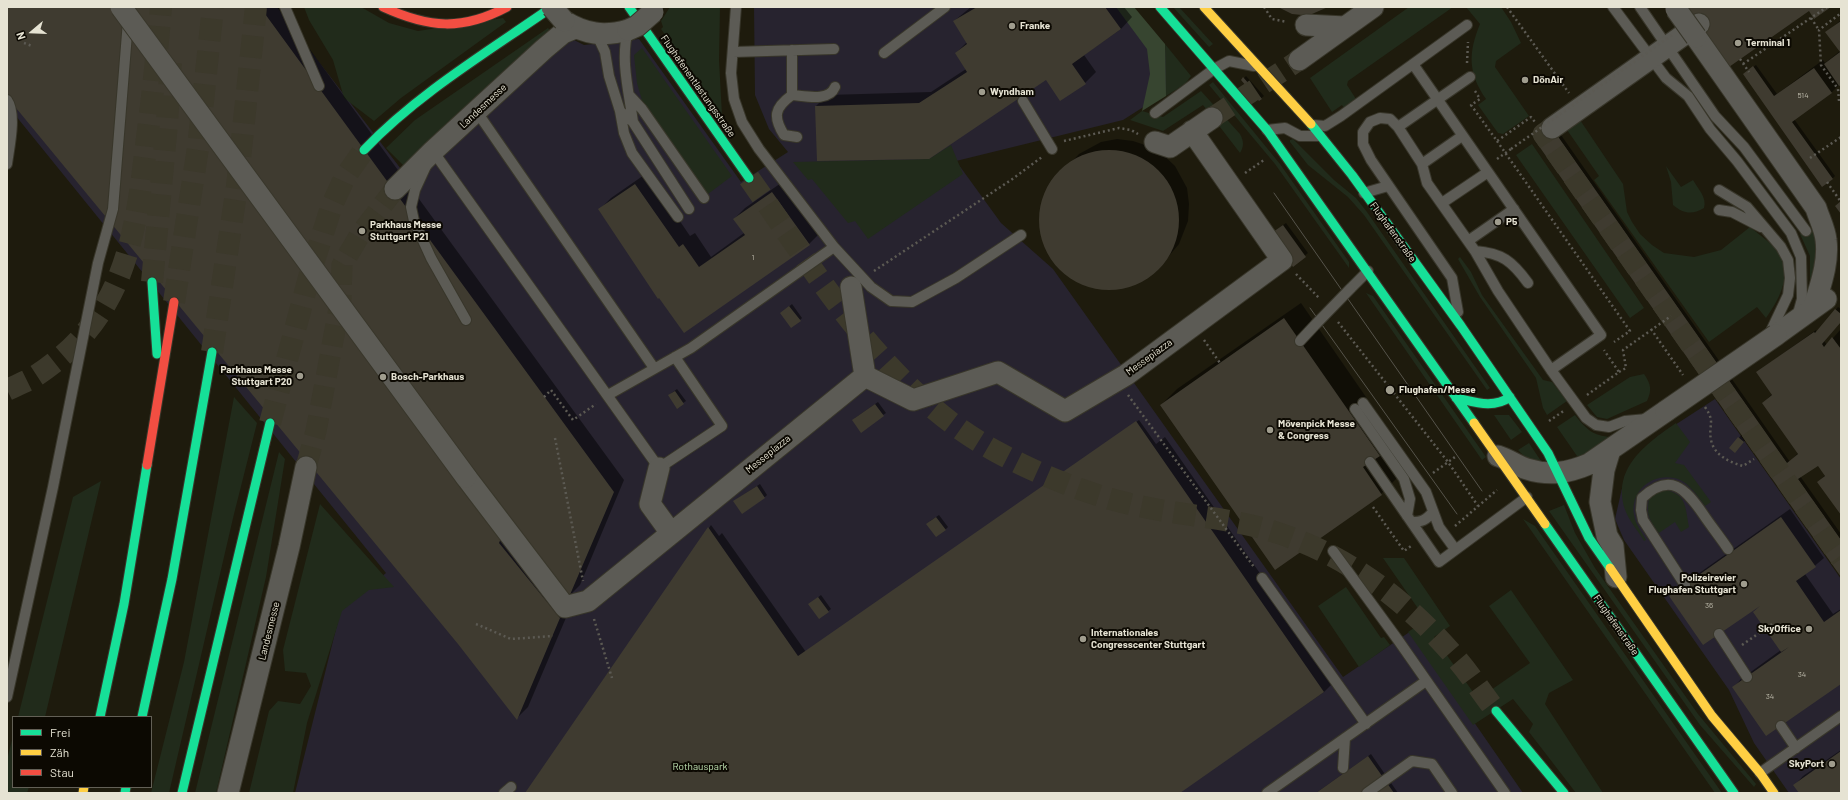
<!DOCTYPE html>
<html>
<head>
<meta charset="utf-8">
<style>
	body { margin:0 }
	#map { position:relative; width:1848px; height:800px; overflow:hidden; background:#1e1b0d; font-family:Barlow,sans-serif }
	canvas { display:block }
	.frame { position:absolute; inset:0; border:8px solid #e6e3d3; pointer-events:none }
	.legend { position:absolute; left:12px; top:716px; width:140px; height:72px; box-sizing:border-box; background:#0c0902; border:1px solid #636056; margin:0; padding:5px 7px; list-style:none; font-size:12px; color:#e6e3d3 }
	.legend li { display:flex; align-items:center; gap:8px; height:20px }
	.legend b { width:20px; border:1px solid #636056 }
	.north { position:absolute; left:12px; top:12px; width:40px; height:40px; -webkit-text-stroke:3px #0c0902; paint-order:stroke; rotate:251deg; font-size:11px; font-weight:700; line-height:16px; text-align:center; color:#e6e3d3 }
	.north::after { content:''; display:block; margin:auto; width:14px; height:18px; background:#e6e3d3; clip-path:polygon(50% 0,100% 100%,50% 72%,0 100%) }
</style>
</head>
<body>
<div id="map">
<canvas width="1848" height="800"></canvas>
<div class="frame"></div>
<ul class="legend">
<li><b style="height:5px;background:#16e098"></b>Frei</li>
<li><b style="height:5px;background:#ffcf43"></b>Zäh</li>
<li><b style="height:5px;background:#f24e42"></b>Stau</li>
</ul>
<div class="north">N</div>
</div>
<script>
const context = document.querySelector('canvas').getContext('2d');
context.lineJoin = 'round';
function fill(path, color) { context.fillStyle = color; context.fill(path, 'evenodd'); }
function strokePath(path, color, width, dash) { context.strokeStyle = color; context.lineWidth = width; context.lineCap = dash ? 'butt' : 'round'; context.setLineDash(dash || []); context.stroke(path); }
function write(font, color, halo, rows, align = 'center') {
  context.font = font + ' Barlow,sans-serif'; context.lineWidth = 4; context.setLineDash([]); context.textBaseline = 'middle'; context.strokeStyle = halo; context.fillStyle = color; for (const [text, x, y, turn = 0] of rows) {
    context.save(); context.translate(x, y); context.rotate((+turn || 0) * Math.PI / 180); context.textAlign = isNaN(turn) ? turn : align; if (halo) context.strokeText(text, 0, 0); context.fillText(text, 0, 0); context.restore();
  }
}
const commercial = new Path2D(`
	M 7,7 L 277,7 L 404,173 L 554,30 L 584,45 L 639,39 L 741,182 L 788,152 L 769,129 L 755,95 L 754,7 L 1130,7 L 1189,78 L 1123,120 L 956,161 L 1001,223 L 1053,269 L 1343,677 L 1411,631 L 1523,793 L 295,793 L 341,609 L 386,573 L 7,105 Z
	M 1715,399 L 1841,579 L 1841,793 L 1789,793 L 1754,743 L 1729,690 L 1624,540 L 1615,519 L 1625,475 L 1658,436 Z`);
const green = new Path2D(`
	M 304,7 L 361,7 L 389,23 L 418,31 L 503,18 L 506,22 L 401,98 L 374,121 L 344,98 L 333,60 L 309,20 Z
	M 670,7 L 720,7 L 719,60 L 722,115 L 661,29 L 663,27 L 661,21 Z
	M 1173,7 L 1179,7 L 1213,44 L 1209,47 Z
	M 1409,7 L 1453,7 L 1348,81 L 1347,85 L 1356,99 L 1344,108 L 1342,105 L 1332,112 L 1310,78 Z
	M 1466,7 L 1501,7 L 1511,22 L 1521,43 L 1496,61 L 1495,67 L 1529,116 L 1503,134 L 1498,133 L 1478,105 L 1486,99 C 1468,73 1468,53 1480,24 Z
	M 548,28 L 551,32 L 405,167 L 386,148 L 415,120 Z
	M 1165,44 L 1191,76 L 1185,84 L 1166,96 Z
	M 642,48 L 732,176 L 708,194 L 643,104 L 637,83 L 634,55 Z
	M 1213,82 L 1280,164 L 1349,262 L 1349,268 L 1275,164 L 1209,85 Z
	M 1201,91 L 1240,134 C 1244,142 1244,146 1240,153 L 1203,105 L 1163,131 L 1130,120 L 1142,111 L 1163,117 Z
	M 1578,117 L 1623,184 L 1627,212 L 1632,222 L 1640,234 L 1652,245 L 1664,253 L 1694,257 L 1721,250 L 1750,227 C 1757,233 1766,239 1773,246 C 1796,268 1781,297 1766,318 L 1757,307 L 1709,342 L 1594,180 L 1599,176 L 1565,127 Z
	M 1293,139 L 1334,180 L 1356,198 L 1367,212 L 1490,388 L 1487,390 L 1364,215 L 1348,197 L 1308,165 L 1290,142 L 1290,140 Z
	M 1532,144 L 1644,308 L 1630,318 L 1516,155 Z
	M 951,145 L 963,174 L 868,239 L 855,221 L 848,223 L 812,179 L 808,180 L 793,162 L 929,159 Z
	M 1666,166 L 1681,187 L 1693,180 C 1698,189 1707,197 1704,208 C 1692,215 1684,214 1673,205 L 1671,182 Z
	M 1813,227 L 1820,240 L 1815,279 L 1810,279 L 1810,256 L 1800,234 L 1811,231 Z
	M 1460,257 L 1471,272 L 1482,295 L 1543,380 L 1552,382 L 1567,401 L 1547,415 L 1543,408 L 1536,378 L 1480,297 L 1458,259 Z
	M 1366,293 L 1373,296 L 1486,457 L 1482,460 Z
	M 1644,374 C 1651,384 1652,390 1647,401 L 1607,419 L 1597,417 L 1587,405 L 1630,377 Z
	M 234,397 L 257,423 L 234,514 L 169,793 L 151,793 L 184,662 Z
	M 1494,415 L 1509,415 L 1522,432 L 1511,440 Z
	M 1575,415 C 1586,429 1593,436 1611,437 L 1582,457 L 1577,456 L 1557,427 Z
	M 1676,423 L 1690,442 L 1675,463 L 1684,465 L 1711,502 L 1705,506 C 1698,496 1687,480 1674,478 C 1651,473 1630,492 1634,515 C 1635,524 1642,532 1646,540 L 1644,541 C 1639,532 1630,522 1626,512 C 1610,469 1646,444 1676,423 Z
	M 1529,443 L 1541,461 L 1528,460 L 1518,450 Z
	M 279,452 L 285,459 L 266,577 L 216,793 L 195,793 Z
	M 101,481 L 45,717 L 18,717 L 73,497 Z
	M 1665,490 C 1687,494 1685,507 1689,527 L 1681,532 L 1675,522 L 1659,533 C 1650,520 1646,516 1649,499 L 1656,493 Z
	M 320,504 L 394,587 L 369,590 L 342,611 L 307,723 L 293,793 L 249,793 L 269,711 L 278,701 L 300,704 L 311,686 L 306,673 L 285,671 L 283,650 Z
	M 1564,505 L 1575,533 L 1595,568 L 1698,714 L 1756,784 L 1754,787 L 1700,725 L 1549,511 Z
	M 1523,519 L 1535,526 L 1722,793 L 1715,793 Z
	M 1383,558 L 1404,558 L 1450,626 L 1434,637 L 1478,699 L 1530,663 L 1489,606 L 1511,590 L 1573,680 L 1549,693 L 1545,704 L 1603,793 L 1576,793 L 1529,732 L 1533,724 L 1513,699 L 1473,725 L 1408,632 L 1426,620 Z
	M 1346,587 L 1381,638 L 1384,637 L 1390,645 L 1359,667 L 1318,606 Z
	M 13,736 L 13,787 L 29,787 L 27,793 L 7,793 L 7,760 Z`);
const forest = new Path2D(`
	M 1116,7 L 1134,7 L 1165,44 L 1166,96 L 1142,111 L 1150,74 L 1147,49 Z`);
const shadow = new Path2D(`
	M 7,7 L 279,7 L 624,480 L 580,585 L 569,596 L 514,521 L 510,532 L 571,606 L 528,707 L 517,718 L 459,644 Z
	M 971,7 L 1124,7 L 1132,17 L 1121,29 L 1084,55 L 1096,72 L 1085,83 L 1046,79 L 929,158 L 816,106 L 827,95 L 931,92 L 966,69 L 956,53 L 967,42 L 954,21 Z
	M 1841,20 L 1841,83 L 1832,92 L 1794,119 L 1835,176 L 1832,179 L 1746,72 L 1756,65 L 1777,94 L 1823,60 L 1825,63 L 1840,51 L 1827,32 Z
	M 1246,76 L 1264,96 L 1259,100 L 1242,80 Z
	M 1554,125 L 1790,462 L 1798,453 L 1763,403 L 1772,394 L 1760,370 L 1816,330 L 1817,332 L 1838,307 L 1841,309 L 1841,321 L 1824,341 L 1827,345 L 1841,329 L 1841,514 L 1819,482 L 1825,475 L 1818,465 L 1800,476 L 1841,534 L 1841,575 L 1746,439 L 1738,449 L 1731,448 L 1742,434 L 1538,137 Z
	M 1117,139 L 1133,141 L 1157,149 L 1175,166 L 1187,188 L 1189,204 L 1188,221 L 1179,244 L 1158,269 L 1145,279 L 1121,288 L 1097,288 L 1073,279 L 1055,262 L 1046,248 L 1042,232 L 1042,207 L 1051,184 L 1079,154 L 1101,142 Z
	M 647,173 L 690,236 L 695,233 L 711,257 L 744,233 L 734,219 L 745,208 L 784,181 L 820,233 L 809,244 L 684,332 L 599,210 L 611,198 Z
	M 1286,223 L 1308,253 L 1293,265 L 1273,232 Z
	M 1301,303 L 1395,439 L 1380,454 L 1397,478 L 1381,494 L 1275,568 L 1161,405 L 1177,389 Z
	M 792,304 L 802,318 L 800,320 L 784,311 Z
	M 677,389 L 686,401 L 683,403 L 669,395 Z
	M 878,402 L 886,413 L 883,415 L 855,418 Z
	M 1139,420 L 1156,444 L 1165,437 L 1335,681 L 1324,692 L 1178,793 L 526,793 L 711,525 L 719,536 L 722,533 L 806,652 Z
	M 760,484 L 767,495 L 765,497 L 737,499 Z
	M 1790,509 L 1824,558 L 1805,574 L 1833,614 L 1841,609 L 1841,683 L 1733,688 L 1741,679 L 1781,650 L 1761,606 L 1670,596 L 1678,588 Z
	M 939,515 L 948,527 L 945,530 L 930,521 Z
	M 821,595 L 831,609 L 819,618 L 812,602 Z
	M 1841,750 L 1841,793 L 1801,793 L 1795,785 L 1803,776 Z
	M 1371,754 L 1398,793 L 1316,793 Z`);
const building = new Path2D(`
	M 7,7 L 260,7 L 614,492 L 569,597 L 510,517 L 499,543 L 560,618 L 517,720 L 458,644 L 7,97 Z
	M 977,7 L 1105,7 L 1121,29 L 1072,64 L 1086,84 L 1060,101 L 1046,80 L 929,159 L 817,161 L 815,106 L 919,103 L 967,72 L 955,53 L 967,44 L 953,21 Z
	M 1278,7 L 1328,7 L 1312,14 L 1302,15 L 1292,14 Z
	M 1687,7 L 1831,7 L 1814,19 L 1809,11 L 1729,67 Z
	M 1841,21 L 1841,85 L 1839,86 L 1824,64 L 1840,52 L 1825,32 Z
	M 1753,66 L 1774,96 L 1814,68 L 1832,93 L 1792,122 L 1833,179 L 1822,187 L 1743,74 Z
	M 1243,77 L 1262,99 L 1259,101 L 1241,80 Z
	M 1552,128 L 1787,463 L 1798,454 L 1762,403 L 1772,395 L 1756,372 L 1814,332 L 1815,333 L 1835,309 L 1841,314 L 1841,322 L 1822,344 L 1824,347 L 1832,337 L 1841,349 L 1841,515 L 1817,482 L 1825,476 L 1818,466 L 1798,479 L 1841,540 L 1841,577 L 1534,139 Z
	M1039 220a70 70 0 1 1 140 0a70 70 0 1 1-140 0Z
	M 635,184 L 679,247 L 683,244 L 699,267 L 745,235 L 733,219 L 772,192 L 810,245 L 684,333 L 659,298 L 658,299 L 598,209 Z
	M 1841,201 L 1841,214 L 1835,206 Z
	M 1283,225 L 1306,257 L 1293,267 L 1270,234 Z
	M 789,306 L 801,321 L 791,328 L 780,313 Z
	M 1284,318 L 1380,456 L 1363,467 L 1382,495 L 1275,570 L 1160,405 Z
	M 675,391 L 684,404 L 677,409 L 668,395 Z
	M 875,404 L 884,416 L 861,433 L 852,420 Z
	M 1136,421 L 1324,692 L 1180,793 L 525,793 L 708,527 L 798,656 Z
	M 1738,437 L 1744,442 L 1735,453 L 1729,448 Z
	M 757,486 L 765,498 L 742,514 L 733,501 Z
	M 936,517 L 946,530 L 936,537 L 926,524 Z
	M 1781,517 L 1816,567 L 1796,581 L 1824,622 L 1841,610 L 1841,684 L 1766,736 L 1732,687 L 1789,647 L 1781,652 L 1753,612 L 1760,606 L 1703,645 L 1669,596 Z
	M 818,597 L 829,612 L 819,619 L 808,604 Z
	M 1841,751 L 1841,793 L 1799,793 L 1793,785 Z
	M 1368,756 L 1394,793 L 1316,793 Z`);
const streetTunnel = new Path2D(`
	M 1212,118 L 1299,60
	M 1552,128 L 1543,134 L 1841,559
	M 306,467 L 316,431 L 341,298 L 342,265 L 361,233 L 395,189`);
const secondaryTunnel = new Path2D(`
	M 749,178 C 820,278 886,392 997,452 C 1036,473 1079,491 1122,502 C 1174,516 1230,516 1281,534 C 1350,557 1409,603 1455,657 C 1470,674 1482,693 1496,711`);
const highwayTunnel = new Path2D(`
	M 152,282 L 167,123 L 171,60
	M 174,302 L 198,148 L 213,7
	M 212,352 L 237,187 L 256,7
	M 7,390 C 17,385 28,381 37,375 C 123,318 135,241 146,146 C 152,100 157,54 161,7
	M 270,423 L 311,270 L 332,205 L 345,177 L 364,150`);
const path = new Path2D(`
	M 1264,7 L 1272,19 L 1287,22
	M 1507,7 L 1569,93
	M 1811,18 L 1819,30
	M 24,43 L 32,46
	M 1740,59 L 1749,72
	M 1467,63 L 1468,42
	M 1743,64 L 1827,7
	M 1475,91 L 1480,99 L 1471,105 L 1497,141 L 1531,117 L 1535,122
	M 1839,101 L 1838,89 L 1821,65 L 1819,30 L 1841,13
	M 1064,141 L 1119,128 L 1131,130 L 1138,134
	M 1497,141 L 1630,331 L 1614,342
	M 1810,158 L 1841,137
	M 1497,159 L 1511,149
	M 1245,173 L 1264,160
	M 1827,182 L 1841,202
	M 874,271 L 1011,180 L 1042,157
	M 1296,274 L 1320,299
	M 1338,322 L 1448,462 L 1478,506
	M 1651,329 L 1683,375
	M 1204,340 L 1220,363
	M 1619,372 L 1626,368 L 1623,350 L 1671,316
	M 1128,395 L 1254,567
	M 1587,395 L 1619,372 L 1604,350
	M 544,397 L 551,390 L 573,420 L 596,404
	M 1705,407 C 1716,423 1708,424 1711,440 C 1714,455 1729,462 1743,466 L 1754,459
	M 1549,421 L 1565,410
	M 555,438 L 583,581
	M 1433,473 L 1455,457
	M 1373,507 L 1404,551 L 1411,546
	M 1455,526 L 1497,490
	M 594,619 L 612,678
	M 476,624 L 511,639 L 553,636
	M 1742,645 L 1772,624`);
const lane = new Path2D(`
	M 285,7 L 319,86
	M 736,7 L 731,73 L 734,99 L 742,122 L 759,149 L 834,247 L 871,287 L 891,301 L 912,302 L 956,278 L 1021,235
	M 1613,7 L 1666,78 L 1688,96 L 1710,129 L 1737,161 L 1791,233 L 1801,257 L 1802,299 L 1797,317
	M 1640,7 L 1715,116 L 1744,147 L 1806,231
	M 628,30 C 620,60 629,92 633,122
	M 597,35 L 605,52 L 609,76 L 620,111 L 624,133 L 632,153 L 678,217
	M 792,50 L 792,95 C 774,108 773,117 784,135 L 797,137
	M 733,52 L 834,49
	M 884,53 L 945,7
	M 1413,64 L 1601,335 L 1551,370
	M 629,95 L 642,109 L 704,198
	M 792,95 C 805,96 829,102 835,87
	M 7,100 C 17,114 9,148 7,164
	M 1023,101 L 1052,149
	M 620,111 L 633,122 L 689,209
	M 477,112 L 654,368
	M 1155,113 L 1214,69 L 1229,61 L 1254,66
	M 1313,125 L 1325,126 L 1341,116 L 1467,25
	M 1398,127 L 1470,77
	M 1267,130 L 1285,128 L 1300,136 L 1320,136
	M 1422,164 L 1462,136
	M 1719,190 L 1747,207 L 1781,247 L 1788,260 L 1790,278 L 1788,295 L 1769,335
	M 1364,193 L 1388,186
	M 1442,203 L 1488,172
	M 1719,210 L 1732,212 L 1761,227
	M 1468,241 L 1514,209
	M 1475,251 C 1502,253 1512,261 1528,283
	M 1350,289 L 1368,271
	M 1458,312 L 1452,278 L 1371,160 L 1363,144 L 1363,132 L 1370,122 L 1380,118 L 1390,119 L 1398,127 L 1422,164 L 1427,183 L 1475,251 L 1498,291 L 1551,370 L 1586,418 L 1596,425 L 1609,427 L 1625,421 L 1647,419
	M 466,320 L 431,258 L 414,221 L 411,207 L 415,190 L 433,151 L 659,468 L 722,426 L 675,357
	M 1300,341 L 1315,325
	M 608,395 L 691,348 L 834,247
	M 1363,403 L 1426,492 L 1439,527 L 1455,549
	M 1355,409 L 1404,479 L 1410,499 L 1407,516
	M 1370,462 L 1439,562 L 1527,497
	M 1412,522 C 1422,522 1426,520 1433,512
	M 1333,551 L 1398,640 L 1505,793
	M 1262,578 L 1366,724
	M 1685,585 L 1643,520 L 1641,510 L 1642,498 C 1670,472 1685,488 1703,514 C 1711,526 1720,537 1728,549
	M 1719,634 L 1747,677
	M 7,697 L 53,487 L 98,263 L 113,209 L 128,21
	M 1781,726 L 1796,748
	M 1343,768 L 1345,738
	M 1760,773 L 1841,716
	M 504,793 L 511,787
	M 1267,793 L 1426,681
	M 1367,793 L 1412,761 L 1432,764 L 1452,793`);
const street = new Path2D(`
	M 564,21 C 585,34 604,37 628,30
	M 1306,25 L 1345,27
	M 1696,37 L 1816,208 C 1819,218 1825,229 1826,240 C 1829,263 1820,286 1814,307
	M 1299,60 L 1373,7
	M 1552,128 L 1699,24
	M 1155,142 L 1170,147 L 1212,118
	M 395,189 L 433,151 L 544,49 L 563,33 L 575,28
	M 851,287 L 865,376
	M 1776,335 L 1826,299
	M 865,376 L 913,400 L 998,372 L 1065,411 L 1126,375 L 1282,260 L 1192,131
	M 1610,450 L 1604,470 L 1600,502 L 1607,536 L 1613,546 L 1616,577
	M 1498,456 C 1508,459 1517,466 1527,469 C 1549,476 1568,473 1589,464 L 1666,411
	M 659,468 L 650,504 L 671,533
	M 466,477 L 565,607 L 588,601 L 865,376
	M 228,793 L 289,547 L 306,467`);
const fast = new Path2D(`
	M 629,7 L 749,178
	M 1160,7 L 1267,130 L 1474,423
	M 1311,124 L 1352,175 L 1461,326 L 1548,453 L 1589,538 L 1610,568
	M 364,150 C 417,94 489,51 552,7
	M 152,282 L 157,354
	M 1456,398 C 1475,402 1493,409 1510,397
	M 1545,524 L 1734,793
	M 1496,711 L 1564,793
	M 100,717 L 124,604 L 147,465
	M 142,717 L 172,579 L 212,352
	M 125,793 L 126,787
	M 182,793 L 270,423`);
const slow = new Path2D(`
	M 1204,7 L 1311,124
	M 1474,423 L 1545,524
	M 1610,568 L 1712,716 L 1760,773 L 1774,793
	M 83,793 L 84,787`);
const jam = new Path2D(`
	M 383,7 C 429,28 462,31 507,7
	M 147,465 L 174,302`);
const tram = new Path2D(`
	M 1274,193 L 1482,491
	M 1310,308 L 1457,514`);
const pathBridge = new Path2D(`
	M 1511,149 L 1672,35`);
const laneBridge = new Path2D(`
	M 1315,325 L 1350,289`);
const streetBridge = new Path2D(`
	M 121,7 L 466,477
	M 552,7 L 564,21
	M 1676,9 L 1696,37
	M 628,30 L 637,26 L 653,12
	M 1666,411 L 1776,335`);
const markers = [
	[1012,26,4,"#a09d8e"],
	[1738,43,4,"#a09d8e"],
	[1525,80,4,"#a09d8e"],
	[982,92,4,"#a09d8e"],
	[1498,222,4,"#a09d8e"],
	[362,231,4,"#a09d8e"],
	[300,376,4,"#a09d8e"],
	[383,377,4,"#a09d8e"],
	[1390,390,5,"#a09d8e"],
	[1270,430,4,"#a09d8e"],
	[1744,584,4,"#a09d8e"],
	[1809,629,4,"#a09d8e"],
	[1083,639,4,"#a09d8e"],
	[1832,764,4,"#a09d8e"]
];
const numberNames = [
	["514",1803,95],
	["1",753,257],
	["36",1709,605],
	["34",1802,674],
	["34",1770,696]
];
const poiNames = [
	["Franke",1020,26],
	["Terminal 1",1746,43],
	["DönAir",1533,80],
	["Wyndham",990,92],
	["P5",1506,222],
	["Parkhaus Messe",370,225],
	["Stuttgart P21",370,237],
	["Parkhaus Messe",292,370,"right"],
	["Stuttgart P20",292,382,"right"],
	["Bosch-Parkhaus",391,377],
	["Flughafen/Messe",1399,390],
	["Mövenpick Messe",1278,424],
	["& Congress",1278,436],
	["Polizeirevier",1736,578,"right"],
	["Flughafen Stuttgart",1736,590,"right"],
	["SkyOffice",1801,629,"right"],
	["Internationales",1091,633],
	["Congresscenter Stuttgart",1091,645],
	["SkyPort",1824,764,"right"]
];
const streetNames = [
	["Flughafenentlastungsstraße",698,86,55],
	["Landesmesse",483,106,-43],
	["Flughafenstraße",1393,232,54],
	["Messepiazza",1149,357,-36],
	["Messepiazza",768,454,-39],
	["Flughafenstraße",1616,625,55],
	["Landesmesse",269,631,-76]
];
const parkNames = [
	["Rothauspark",700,767]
];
fill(commercial, '#27232f');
fill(green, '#212b1b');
fill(forest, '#374530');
fill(shadow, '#0007');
fill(building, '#3f3b30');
strokePath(streetTunnel, '#3c392b', 21, [21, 10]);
strokePath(secondaryTunnel, '#3c392b', 22, [22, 11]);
strokePath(highwayTunnel, '#3c392b', 22, [22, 11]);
strokePath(lane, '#38362a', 12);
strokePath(street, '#38362a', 23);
strokePath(fast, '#38362a', 11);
strokePath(slow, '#38362a', 11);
strokePath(jam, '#38362a', 11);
strokePath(path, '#5c5a53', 2.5, [2, 3]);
strokePath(lane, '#5c5b55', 10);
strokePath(street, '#5c5b55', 21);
strokePath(fast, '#16e098', 9);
strokePath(slow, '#ffcf43', 9);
strokePath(jam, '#f24e42', 9);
strokePath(tram, '#56544b', 1);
strokePath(laneBridge, '#38362a', 12, []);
strokePath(streetBridge, '#38362a', 23, []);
strokePath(pathBridge, '#5c5a53', 2.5, [2, 3]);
strokePath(laneBridge, '#5c5b55', 10);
strokePath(streetBridge, '#5c5b55', 21);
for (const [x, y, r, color] of markers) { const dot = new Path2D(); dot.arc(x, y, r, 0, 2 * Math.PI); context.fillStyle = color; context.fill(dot); strokePath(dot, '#0c0902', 1.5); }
write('8px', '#bcb9aa', null, numberNames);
write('bold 10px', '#e6e3d3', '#0c0902', poiNames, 'left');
write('10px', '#e6e3d3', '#0c0902', streetNames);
write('10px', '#bee0b1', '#0c0902', parkNames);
</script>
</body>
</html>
